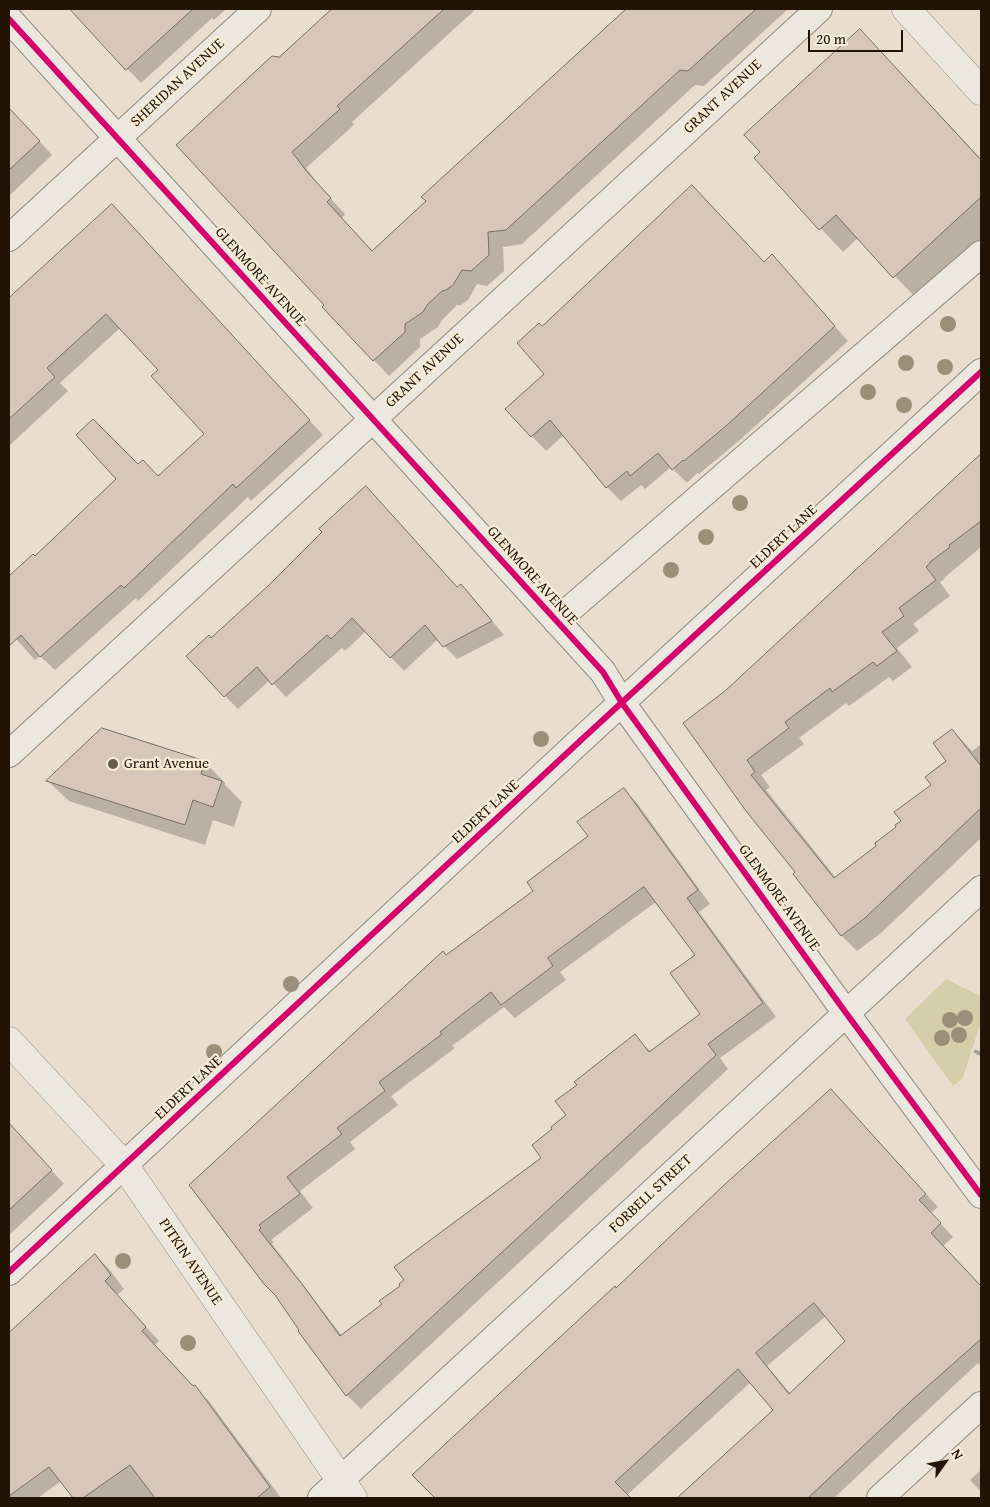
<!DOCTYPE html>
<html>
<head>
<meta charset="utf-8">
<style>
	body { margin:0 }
	#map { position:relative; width:990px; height:1507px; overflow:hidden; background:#e9decd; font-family:"Gentium Book Plus",serif }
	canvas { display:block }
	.frame { position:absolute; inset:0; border:10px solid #211405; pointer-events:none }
	.north { position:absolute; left:920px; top:1437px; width:50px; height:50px; -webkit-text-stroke:4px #f8ecd7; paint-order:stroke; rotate:58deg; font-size:14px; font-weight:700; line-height:20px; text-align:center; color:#211405 }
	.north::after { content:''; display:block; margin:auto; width:18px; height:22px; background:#211405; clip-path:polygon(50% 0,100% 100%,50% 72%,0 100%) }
	.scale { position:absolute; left:808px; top:30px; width:95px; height:22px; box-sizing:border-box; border:2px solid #211405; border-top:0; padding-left:6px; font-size:15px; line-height:18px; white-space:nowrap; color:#211405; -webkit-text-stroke:4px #f8ecd7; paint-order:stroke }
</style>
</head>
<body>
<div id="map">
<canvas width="990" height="1507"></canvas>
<div class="frame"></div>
<div class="north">N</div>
<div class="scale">20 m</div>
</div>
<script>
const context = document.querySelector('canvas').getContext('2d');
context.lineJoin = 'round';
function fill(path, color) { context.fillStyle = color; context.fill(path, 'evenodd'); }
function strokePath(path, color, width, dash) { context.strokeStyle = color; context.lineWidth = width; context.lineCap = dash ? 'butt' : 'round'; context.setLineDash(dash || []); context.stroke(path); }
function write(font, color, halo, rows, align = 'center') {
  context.font = font + ' "Gentium Book Plus",serif'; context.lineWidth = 4.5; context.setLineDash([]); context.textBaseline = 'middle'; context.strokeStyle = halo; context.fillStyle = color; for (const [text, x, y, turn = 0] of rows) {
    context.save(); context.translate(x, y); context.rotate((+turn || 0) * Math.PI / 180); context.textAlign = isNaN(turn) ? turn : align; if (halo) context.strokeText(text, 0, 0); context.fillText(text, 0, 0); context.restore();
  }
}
const green = new Path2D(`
	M 946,979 L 981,996 L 981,1021 L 963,1078 L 953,1086 L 905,1019 Z`);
const shadow = new Path2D(`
	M 71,9 L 226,9 L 214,20 L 212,18 L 141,83 Z
	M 334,9 L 476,9 L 352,122 L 354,125 L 306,168 L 323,190 L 345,214 L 342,218 L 373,252 L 428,202 L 423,197 L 628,9 L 788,9 L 704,86 L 695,85 L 522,244 L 503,247 L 504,271 L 487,286 L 477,284 L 468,300 L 461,305 L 457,305 L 442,320 L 438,327 L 420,339 L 420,347 L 389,376 L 324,307 L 326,305 L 178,145 L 280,59 Z
	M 860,30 L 981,159 L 981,240 L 917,299 L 858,238 L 843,252 L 755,158 Z
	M 9,108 L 52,155 L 9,196 Z
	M 125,220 L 323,435 L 251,501 L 248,497 L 138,601 L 136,598 L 55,670 L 40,656 L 35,660 L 9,631 L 9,577 L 33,556 L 35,558 L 138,466 L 159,477 L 206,435 L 159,370 L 120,328 L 60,383 L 68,391 L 9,446 L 9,310 L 21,298 Z
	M 772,256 L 848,341 L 740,440 L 699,474 L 697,473 L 687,483 L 671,467 L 645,489 L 641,485 L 621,501 L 607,487 L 564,435 L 546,451 L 507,409 L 546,374 L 542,328 L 764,263 Z
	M 981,456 L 981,547 L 944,578 L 945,579 L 940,582 L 950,596 L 913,624 L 919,631 L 897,648 L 912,667 L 893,681 L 889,677 L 849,706 L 846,703 L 799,738 L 804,744 L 761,775 L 770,787 L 766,790 L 836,878 L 878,846 L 898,827 L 933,785 L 948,761 L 952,730 L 972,751 L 981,744 L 981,838 L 881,933 L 857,951 L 842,936 L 795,874 L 797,873 L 747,810 L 726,692 Z
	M 461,585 L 474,599 L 504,635 L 457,659 L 438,639 L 404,671 L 366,631 L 345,651 L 342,648 L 286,697 L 270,680 L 238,709 L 225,696 L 211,639 L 457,588 Z
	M 103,729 L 205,762 L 225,783 L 225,785 L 242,802 L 234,827 L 213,820 L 205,845 L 69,801 L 48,781 Z
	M 624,789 L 637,803 L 710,904 L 699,912 L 776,1017 L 720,1058 L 728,1069 L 361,1409 L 347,1395 L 299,1331 L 300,1330 L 276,1294 L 191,1185 L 446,957 L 535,891 L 590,837 ZM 656,902 L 697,955 L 701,1014 L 651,1052 L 635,1036 L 578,1085 L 568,1116 L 554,1129 L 543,1158 L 401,1286 L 384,1304 L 342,1336 L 272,1244 L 274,1242 L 271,1240 L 313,1208 L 300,1191 L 355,1149 L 350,1142 L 398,1105 L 391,1096 L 455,1048 L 452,1046 L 504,1007 L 515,1018 L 566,980 L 560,972 Z
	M 843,1103 L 938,1207 L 931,1213 L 953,1237 L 943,1246 L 981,1287 L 981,1363 L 979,1365 L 978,1363 L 834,1498 L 677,1498 L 774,1410 L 751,1382 L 627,1495 L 630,1498 L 436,1498 L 414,1475 L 616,1289 ZM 826,1316 L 847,1341 L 791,1394 L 767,1366 Z
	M 9,1124 L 64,1184 L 9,1235 Z
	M 95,1255 L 109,1269 L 124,1289 L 117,1295 L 159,1341 L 155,1345 L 194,1387 L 208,1400 L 281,1498 L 74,1498 L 61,1481 L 38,1498 L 10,1498 L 9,1497 L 9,1349 L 20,1340 Z
	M 981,1470 L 981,1492 L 970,1480 Z`);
const building = new Path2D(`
	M 70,9 L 193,9 L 126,70 Z
	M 332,9 L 444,9 L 337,106 L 340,109 L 292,152 L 308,173 L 331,198 L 327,202 L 372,251 L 426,201 L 421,197 L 626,9 L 756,9 L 688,71 L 680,70 L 506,230 L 488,232 L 489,255 L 471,271 L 462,270 L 453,285 L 446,290 L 442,291 L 427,305 L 423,312 L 405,324 L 405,332 L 373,361 L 322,307 L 324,305 L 176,145 L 272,56 L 279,57 Z
	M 860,29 L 981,160 L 981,197 L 893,278 L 836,215 L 819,230 L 754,158 L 760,152 L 744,135 Z
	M 9,108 L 40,141 L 9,170 Z
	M 692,185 L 764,262 L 772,254 L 835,326 L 726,426 L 684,461 L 683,460 L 672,470 L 658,453 L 630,476 L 627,471 L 606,488 L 550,420 L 531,437 L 505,409 L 544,374 L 517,343 L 539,323 L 542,326 Z
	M 112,204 L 310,420 L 236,488 L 233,484 L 124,588 L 121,585 L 40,657 L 21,635 L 9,646 L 9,576 L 33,554 L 35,556 L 116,479 L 76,435 L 93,419 L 138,464 L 143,460 L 158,476 L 204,434 L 151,376 L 158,370 L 106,314 L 47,368 L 55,377 L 9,419 L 9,298 Z
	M 981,454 L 981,521 L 949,545 L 950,547 L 930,562 L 930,563 L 926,567 L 936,580 L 899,608 L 904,616 L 882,632 L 897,651 L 877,666 L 873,662 L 832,692 L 830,688 L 785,722 L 789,728 L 747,760 L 755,772 L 751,775 L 834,878 L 876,846 L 875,843 L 896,827 L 895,825 L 901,821 L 894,812 L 931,785 L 925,777 L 946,761 L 933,743 L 952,729 L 981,766 L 981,808 L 865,918 L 841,936 L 793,874 L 795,872 L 746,811 L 683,723 L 725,691 Z
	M 366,486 L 457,587 L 461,584 L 492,621 L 443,647 L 425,625 L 390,658 L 352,618 L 331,639 L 327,635 L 272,685 L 257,667 L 224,697 L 186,656 L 209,635 L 211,638 L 268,586 L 322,532 L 319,529 Z
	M 102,728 L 205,761 L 201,774 L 222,781 L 213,807 L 193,800 L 185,825 L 46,781 Z
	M 624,788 L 698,890 L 687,898 L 763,1003 L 708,1044 L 716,1055 L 346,1396 L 298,1331 L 299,1330 L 275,1295 L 264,1284 L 189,1185 L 443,951 L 446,955 L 533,891 L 527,882 L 588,836 L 577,822 ZM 644,887 L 695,955 L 670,973 L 700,1014 L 649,1052 L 635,1034 L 574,1082 L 577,1085 L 555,1101 L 566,1115 L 551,1127 L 552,1129 L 532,1145 L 541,1158 L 394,1267 L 404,1280 L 399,1284 L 400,1286 L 379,1301 L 382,1304 L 340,1336 L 302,1284 L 259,1230 L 261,1228 L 259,1225 L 300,1194 L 287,1177 L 342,1134 L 337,1128 L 385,1091 L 379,1082 L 442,1034 L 440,1032 L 491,992 L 501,1005 L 553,966 L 548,958 Z
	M 831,1089 L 926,1194 L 919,1200 L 941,1223 L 931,1233 L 981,1286 L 981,1339 L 911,1401 L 808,1498 L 677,1498 L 773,1410 L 738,1369 L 615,1482 L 631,1498 L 435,1498 L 412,1475 L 615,1286 L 616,1288 L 722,1187 ZM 814,1303 L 845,1341 L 789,1394 L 756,1353 Z
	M 9,1123 L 52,1170 L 9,1210 Z
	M 95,1254 L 111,1275 L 105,1281 L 146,1327 L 142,1331 L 193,1386 L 195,1385 L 270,1487 L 257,1498 L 155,1498 L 130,1465 L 83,1498 L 73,1498 L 49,1467 L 9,1496 L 9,1333 Z`);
const minor = new Path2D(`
	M 9,19 L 603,672 L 622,703 L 846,1013 L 981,1195
	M 9,238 L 258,9
	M 556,621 L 981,254
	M 9,754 L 819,9
	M 9,1272 L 580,741 L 981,372
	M 321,1498 L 981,889
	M 880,1498 L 981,1405`);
const tertiary = new Path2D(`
	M 906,9 L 981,91
	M 9,1041 L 124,1165 L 353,1498`);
const rail = new Path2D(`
	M 974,1051 L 981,1054`);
const cycleway = new Path2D(`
	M 9,19 L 603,672 L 622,703 L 846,1013 L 981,1195
	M 9,1272 L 580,741 L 981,372`);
const trees = [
	[948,324],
	[906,363],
	[945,367],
	[868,392],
	[904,405],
	[740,503],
	[706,537],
	[671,570],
	[541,739],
	[291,984],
	[965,1018],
	[950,1020],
	[959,1035],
	[942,1038],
	[214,1052],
	[123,1261],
	[188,1343]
];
const markers = [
	[113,764,6,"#675b4b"]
];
const streetNames = [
	["SHERIDAN AVENUE",178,83,-43],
	["GRANT AVENUE",723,97,-43],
	["GLENMORE AVENUE",260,277,48],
	["GRANT AVENUE",425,371,-43],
	["ELDERT LANE",784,537,-43],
	["GLENMORE AVENUE",532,576,48],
	["ELDERT LANE",486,812,-43],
	["GLENMORE AVENUE",779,898,54],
	["ELDERT LANE",189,1088,-43],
	["FORBELL STREET",651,1194,-43],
	["PITKIN AVENUE",190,1262,56]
];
const poiNames = [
	["Grant Avenue",124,764]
];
fill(green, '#d5ceaa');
fill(shadow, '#0003');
fill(building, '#d8c7b9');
strokePath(building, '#766e64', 1);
strokePath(minor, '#928a7f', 28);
strokePath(tertiary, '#928a7f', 29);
strokePath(minor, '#ece7df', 26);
strokePath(tertiary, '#ece7df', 28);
strokePath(rail, '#a49f97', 4, [9, 9]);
strokePath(cycleway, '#d6006c', 6);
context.fillStyle = '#9a9079';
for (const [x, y] of trees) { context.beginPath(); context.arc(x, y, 8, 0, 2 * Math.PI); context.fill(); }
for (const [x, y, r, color] of markers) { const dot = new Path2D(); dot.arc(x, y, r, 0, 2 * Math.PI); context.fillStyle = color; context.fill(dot); strokePath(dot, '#f8ecd7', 2); }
write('15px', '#211405', '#f8ecd7', streetNames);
write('15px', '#211405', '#f8ecd7', poiNames, 'left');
</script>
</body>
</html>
